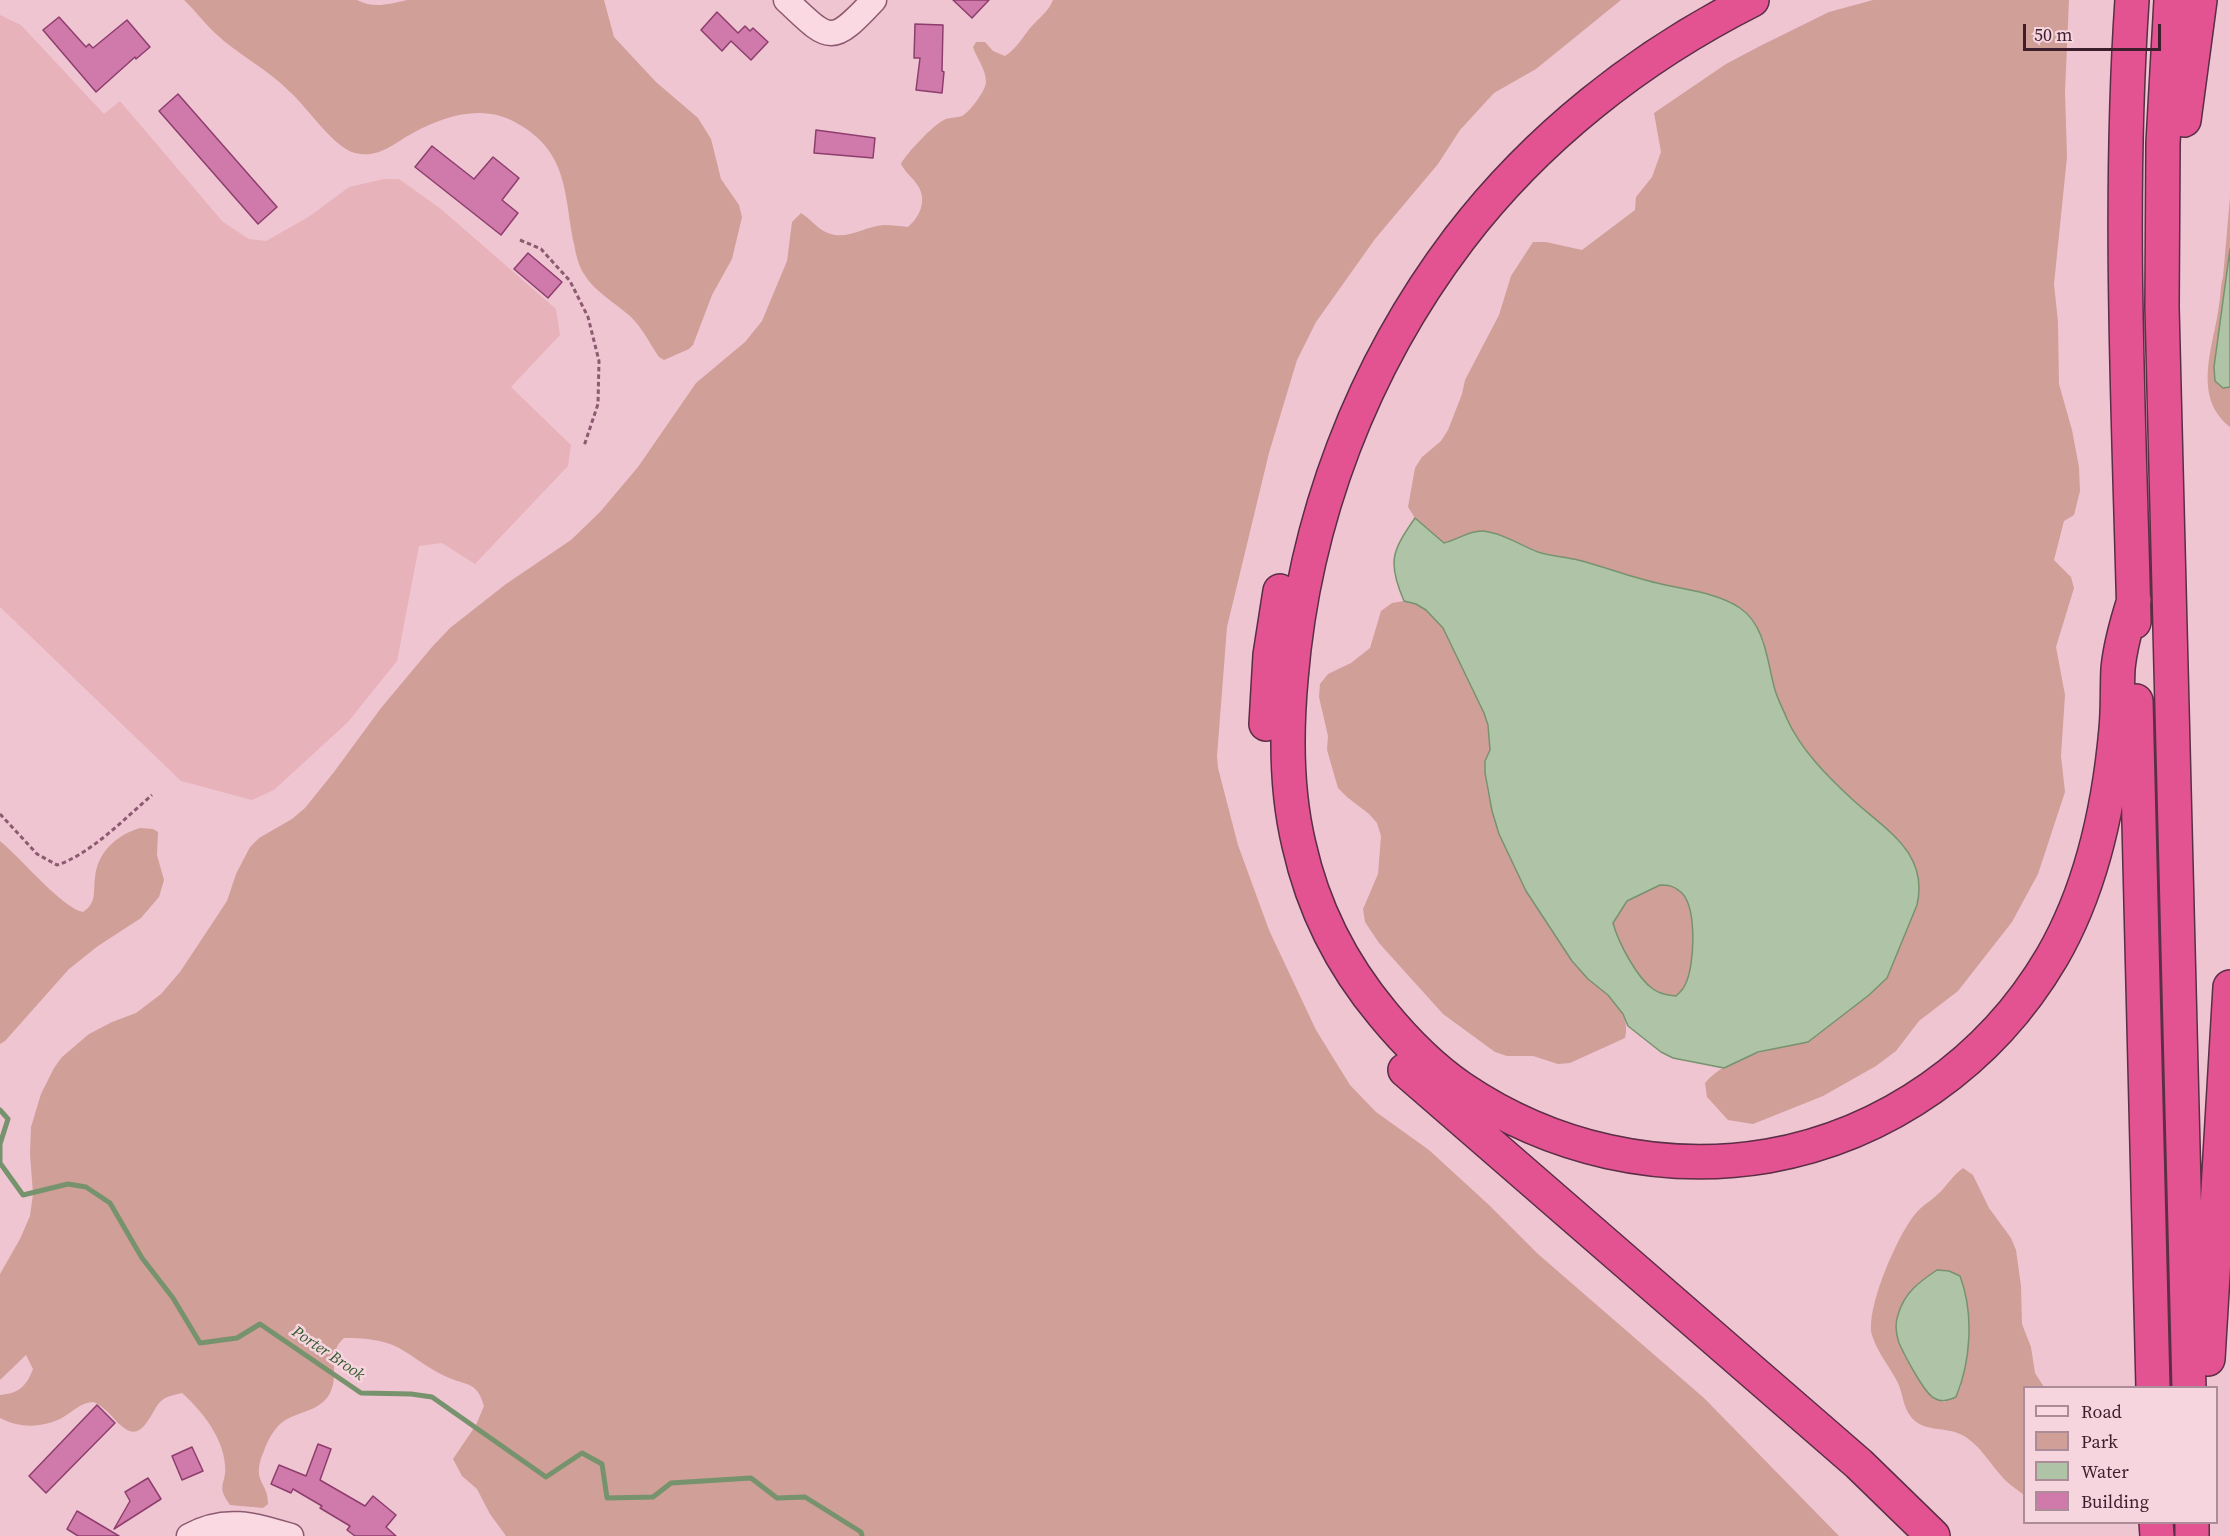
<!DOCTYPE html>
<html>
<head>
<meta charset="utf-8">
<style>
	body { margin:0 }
	#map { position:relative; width:2230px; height:1536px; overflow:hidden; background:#f0c5d2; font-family:"Source Serif 4",serif }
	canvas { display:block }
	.legend { position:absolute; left:2023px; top:1386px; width:195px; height:138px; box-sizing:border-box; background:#f7d5df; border:2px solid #ac8c98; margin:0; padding:8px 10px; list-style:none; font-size:18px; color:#3c1e2d }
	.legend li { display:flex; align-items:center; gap:12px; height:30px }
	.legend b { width:30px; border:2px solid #ac8c98 }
	.scale { position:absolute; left:2023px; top:24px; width:138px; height:27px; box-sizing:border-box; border:3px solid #3c1e2d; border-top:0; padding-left:8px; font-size:18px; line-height:21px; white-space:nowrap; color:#3c1e2d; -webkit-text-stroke:4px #f7d5df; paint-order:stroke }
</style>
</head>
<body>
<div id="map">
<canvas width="2230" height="1536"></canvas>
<ul class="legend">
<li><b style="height:8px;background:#fad9e3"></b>Road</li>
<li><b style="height:16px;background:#cf9f98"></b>Park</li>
<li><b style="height:16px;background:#afc4a7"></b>Water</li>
<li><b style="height:16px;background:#d079ab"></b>Building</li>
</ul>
<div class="scale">50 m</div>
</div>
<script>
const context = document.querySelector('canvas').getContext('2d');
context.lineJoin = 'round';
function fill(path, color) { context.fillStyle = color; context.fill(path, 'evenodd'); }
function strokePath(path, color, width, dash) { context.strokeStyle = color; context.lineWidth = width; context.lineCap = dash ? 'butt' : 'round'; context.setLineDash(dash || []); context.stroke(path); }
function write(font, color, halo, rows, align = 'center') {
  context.font = font + ' "Source Serif 4",serif'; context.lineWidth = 5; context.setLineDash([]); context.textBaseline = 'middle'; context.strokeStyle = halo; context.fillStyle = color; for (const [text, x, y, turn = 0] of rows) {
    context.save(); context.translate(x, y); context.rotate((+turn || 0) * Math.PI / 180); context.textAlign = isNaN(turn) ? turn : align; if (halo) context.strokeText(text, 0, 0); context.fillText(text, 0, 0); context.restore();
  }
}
const farmland = new Path2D(`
	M 0,15 L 21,25 L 104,114 L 120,101 L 223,222 L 249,239 L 266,241 L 310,216 L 349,187 L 384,179 L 399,179 L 441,209 L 556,309 L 560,335 L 511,387 L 571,445 L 568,466 L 475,564 L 442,543 L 419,546 L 397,661 L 348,722 L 274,790 L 252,800 L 181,781 L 0,607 Z`);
const green = new Path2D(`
	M 184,0 L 357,0 C 374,9 389,4 407,0 L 604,0 L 614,37 L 656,82 L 698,118 L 711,139 L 721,179 L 739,205 L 742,217 L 732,259 L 712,295 L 693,345 L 689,349 L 664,360 L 659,357 C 650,344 642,327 630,316 C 615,303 594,291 584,274 C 578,265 576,254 574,244 C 564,196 569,154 520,125 C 485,103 447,115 413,133 C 394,143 379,159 355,153 C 334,148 307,107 290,92 C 268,69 238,55 215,33 C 204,23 195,10 184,0 Z
	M 1053,0 L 1621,0 L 1536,69 L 1494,93 L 1460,130 L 1438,164 L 1375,239 L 1316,322 L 1297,360 L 1269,453 L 1227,627 L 1217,756 L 1218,768 L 1238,845 L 1269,930 L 1316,1030 L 1350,1085 L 1376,1112 L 1429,1150 L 1489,1205 L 1538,1254 L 1704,1398 L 1839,1536 L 506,1536 L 490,1514 L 477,1489 L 462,1476 L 453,1459 L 476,1425 L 484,1406 C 477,1381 467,1386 447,1377 C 430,1370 415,1357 399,1348 C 383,1339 362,1338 344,1338 C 326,1353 340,1375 330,1393 C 321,1411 299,1411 284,1421 C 275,1427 267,1441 264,1451 C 261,1457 258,1467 259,1474 C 261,1486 268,1488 268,1504 L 263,1508 L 230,1505 C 215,1484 227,1485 225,1465 C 223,1437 202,1411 182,1393 C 174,1395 166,1396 160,1402 C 152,1410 144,1439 127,1430 C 114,1422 110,1410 94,1402 C 80,1402 72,1413 60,1419 C 40,1428 19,1428 0,1418 L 0,1395 C 19,1393 26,1387 33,1369 L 26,1355 L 0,1380 L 0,1274 L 20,1239 L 30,1216 L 33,1194 L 30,1154 L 31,1127 L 41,1094 L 54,1068 L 62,1057 L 89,1034 L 112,1022 L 136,1013 L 161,994 L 180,972 L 227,901 L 236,874 L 250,847 L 259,838 L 292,819 L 305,808 L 334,772 L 381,708 L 432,647 L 450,628 L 506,584 L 571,540 L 600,512 L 638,467 L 696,383 L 745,342 L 762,321 L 787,261 L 792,222 L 801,213 C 811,219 817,229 828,233 C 847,241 865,226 884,225 C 892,225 900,226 908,227 C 921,216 928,198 916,183 C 911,176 905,172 901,164 C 905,155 934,124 944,120 C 949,117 957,118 962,116 C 970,112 986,90 986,82 C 986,69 977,59 973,47 L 976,42 L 985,42 L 993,51 L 1005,56 C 1017,48 1022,38 1031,27 C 1040,17 1048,12 1053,0 Z
	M 1873,0 L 2069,0 L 2065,92 L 2067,157 L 2054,284 L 2058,322 L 2059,384 L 2072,430 L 2079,467 L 2080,491 L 2074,515 L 2064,521 L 2054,560 L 2071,577 L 2074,588 L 2056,647 L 2065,695 L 2061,756 L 2065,792 L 2038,874 L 2012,922 L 1958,991 L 1919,1021 L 1896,1051 L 1876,1066 L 1823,1096 L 1753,1124 L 1728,1120 L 1707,1097 L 1705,1083 C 1729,1055 1773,1049 1808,1042 L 1854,801 C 1833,781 1811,760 1795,736 C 1777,707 1770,671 1763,639 L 1654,583 L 1579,561 L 1540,552 L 1492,532 L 1467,534 L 1457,540 L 1444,543 L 1415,518 L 1408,507 L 1415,468 L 1422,457 L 1441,441 L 1448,430 L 1462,394 L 1465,380 L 1499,315 L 1511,276 L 1533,242 L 1546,242 L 1582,250 L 1635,210 L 1636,197 L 1652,177 L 1661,152 L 1654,113 L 1726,64 L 1760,46 L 1829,12 Z
	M 2230,197 L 2230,249 L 2214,367 L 2223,388 L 2230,387 L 2230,427 C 2191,396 2214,346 2219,305 C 2221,295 2220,287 2223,277 Z
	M 1404,601 L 1416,604 L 1426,610 L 1443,628 L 1484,713 C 1488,724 1492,739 1489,751 C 1488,759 1484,765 1485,774 C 1487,794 1493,814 1499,834 L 1588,979 C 1607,994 1632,1012 1625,1038 L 1570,1063 L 1558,1064 L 1533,1056 L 1507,1056 L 1495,1052 L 1443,1014 L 1379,943 L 1365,922 L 1363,909 L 1378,874 L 1381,836 L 1377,823 L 1369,814 L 1347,797 L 1338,788 L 1327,750 L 1328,736 L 1319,697 L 1320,684 L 1328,674 L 1351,663 L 1370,648 L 1381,611 L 1392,603 Z
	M 140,828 L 153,829 L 158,832 L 157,855 L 164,880 L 159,897 L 141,918 L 98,946 L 69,969 L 5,1041 L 0,1044 L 0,841 C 20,857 62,908 83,912 C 97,903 93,892 95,878 C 97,853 116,835 140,828 Z
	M 1660,885 C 1669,885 1675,886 1682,893 C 1697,909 1695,966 1685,985 C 1683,990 1679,993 1676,996 C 1667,995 1660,994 1653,989 C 1637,978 1618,942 1613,923 L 1627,901 Z
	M 1963,1168 L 1973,1175 L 1989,1208 L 2011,1238 L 2016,1250 L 2021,1286 L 2022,1324 L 2031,1347 L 2035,1373 L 2044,1387 L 2024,1388 L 2024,1495 C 2018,1490 2011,1486 2006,1481 C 1992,1467 1980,1444 1962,1435 C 1945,1426 1924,1433 1911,1417 C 1903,1407 1903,1394 1898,1383 C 1890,1367 1877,1352 1872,1335 C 1865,1309 1899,1231 1917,1212 C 1923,1205 1931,1201 1938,1194 C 1947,1186 1952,1176 1963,1168 ZM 1896,1329 L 1969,1337 L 1961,1386 L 1956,1397 L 1944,1402 L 1932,1397 L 1899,1342 Z`);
const water = new Path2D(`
	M 2230,249 L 2230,387 L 2223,388 L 2215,381 L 2214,367 Z
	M 1415,518 L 1444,543 C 1457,540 1470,530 1483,531 C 1502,533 1520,545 1538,552 C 1551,556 1565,557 1578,560 C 1605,567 1631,577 1657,583 C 1684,590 1716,592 1740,608 C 1766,626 1767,662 1775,690 C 1778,700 1783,709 1787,719 C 1801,750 1828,777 1853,800 C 1886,830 1929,853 1917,905 L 1887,978 L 1869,995 L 1808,1042 L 1758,1052 L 1724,1068 L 1673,1058 L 1661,1052 L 1628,1026 L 1623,1014 L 1608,995 L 1588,979 L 1572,961 L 1526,891 L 1499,834 L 1492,811 L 1485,773 L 1485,761 L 1490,750 L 1488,725 L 1484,713 L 1443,628 L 1426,610 L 1416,604 L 1404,601 C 1387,562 1392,551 1415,518 ZM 1660,885 C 1669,885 1675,886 1682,893 C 1697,909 1695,966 1685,985 C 1683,990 1679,993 1676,996 C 1667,995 1660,994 1653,989 C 1637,978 1618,942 1613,923 L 1627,901 Z
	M 1937,1270 L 1949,1271 L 1960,1276 C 1974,1313 1971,1361 1956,1397 C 1948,1400 1942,1403 1934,1398 C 1924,1393 1904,1354 1899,1343 C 1896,1334 1895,1323 1898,1315 C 1904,1293 1919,1282 1937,1270 Z`);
const stream = new Path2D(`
	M 0,1110 L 8,1119 L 0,1144 L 0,1163 L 23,1195 L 68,1184 L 86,1187 L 110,1203 L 142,1258 L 173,1298 L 200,1343 L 237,1338 L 260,1324 L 361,1393 L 411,1394 L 432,1397 L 546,1477 L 582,1453 L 602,1464 L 607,1498 L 653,1497 L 671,1483 L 751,1478 L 777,1498 L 805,1497 L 861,1532 L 862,1536`);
const building = new Path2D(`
	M 953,0 L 989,0 L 972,18 Z
	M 717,12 L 738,33 L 745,26 L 750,31 L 753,28 L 768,42 L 751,60 L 731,41 L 722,51 L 701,30 Z
	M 59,17 L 86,47 L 89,44 L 93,48 L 127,20 L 150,47 L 136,59 L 135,57 L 96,92 L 43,30 Z
	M 915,24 L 943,25 L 942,71 L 944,72 L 942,93 L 916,90 L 920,58 L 914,58 Z
	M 178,94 L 277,207 L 258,224 L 159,111 Z
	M 816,130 L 875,138 L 873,158 L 814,153 Z
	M 432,146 L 474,179 L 493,157 L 519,178 L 502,200 L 518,213 L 501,235 L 415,167 Z
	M 528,253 L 562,282 L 548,298 L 514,269 Z
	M 97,1405 L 115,1423 L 46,1493 L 29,1476 Z
	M 318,1444 L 331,1449 L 320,1480 L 365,1506 L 373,1496 L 396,1515 L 386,1527 L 396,1536 L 355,1536 L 347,1530 L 350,1526 L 320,1508 L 322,1506 L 293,1489 L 291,1493 L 271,1484 L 279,1465 L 306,1476 Z
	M 192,1447 L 203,1471 L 182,1480 L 172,1456 Z
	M 148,1478 L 161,1499 L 114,1529 L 130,1501 L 125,1492 Z
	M 77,1511 L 119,1536 L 78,1536 L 67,1529 Z`);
const path = new Path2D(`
	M 520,240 L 541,249 L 570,281 L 588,317 L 599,361 L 598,404 L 584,446
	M 0,814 L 37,854 L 57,865 C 91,854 125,818 152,795`);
const minor = new Path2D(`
	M 786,0 C 830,42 831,46 874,0
	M 189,1536 C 225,1516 254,1525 291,1536`);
const highway = new Path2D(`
	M 1752,0 C 1639,57 1536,138 1459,239 C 1362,367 1304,520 1291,679 C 1286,734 1286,791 1299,845 C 1313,908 1342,965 1383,1014 C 1406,1042 1432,1068 1461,1088 C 1551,1149 1661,1174 1768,1156 C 1887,1135 1991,1061 2052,957 C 2092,888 2109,808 2116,729 C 2118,709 2117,689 2118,669 C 2120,646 2127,622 2134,600
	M 2132,0 C 2118,207 2129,415 2134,622
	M 2171,0 L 2163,143 L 2162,307 L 2189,1388
	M 2184,120 L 2200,0
	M 2136,701 L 2153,1388
	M 1266,724 L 1270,655 L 1280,591
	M 1405,1070 L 1859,1464 L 1933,1536
	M 2208,1359 L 2230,987
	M 2156,1522 L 2157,1536
	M 2192,1522 L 2192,1536`);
const waterNames = [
	["Porter Brook",328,1354,34]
];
fill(farmland, '#e7b2ba');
fill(green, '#cf9f98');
fill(water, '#afc4a7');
strokePath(water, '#76936d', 1.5);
strokePath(stream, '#76936d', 5);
fill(building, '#d079ab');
strokePath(building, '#8d3e6d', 1.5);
strokePath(minor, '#8d5a71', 27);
strokePath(highway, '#5a2e45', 36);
strokePath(path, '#8d5a71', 3, [4.5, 3]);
strokePath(minor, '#fad9e3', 24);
strokePath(highway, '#e35391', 33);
write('italic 16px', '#305c2d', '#f7d5df', waterNames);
</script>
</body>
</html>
